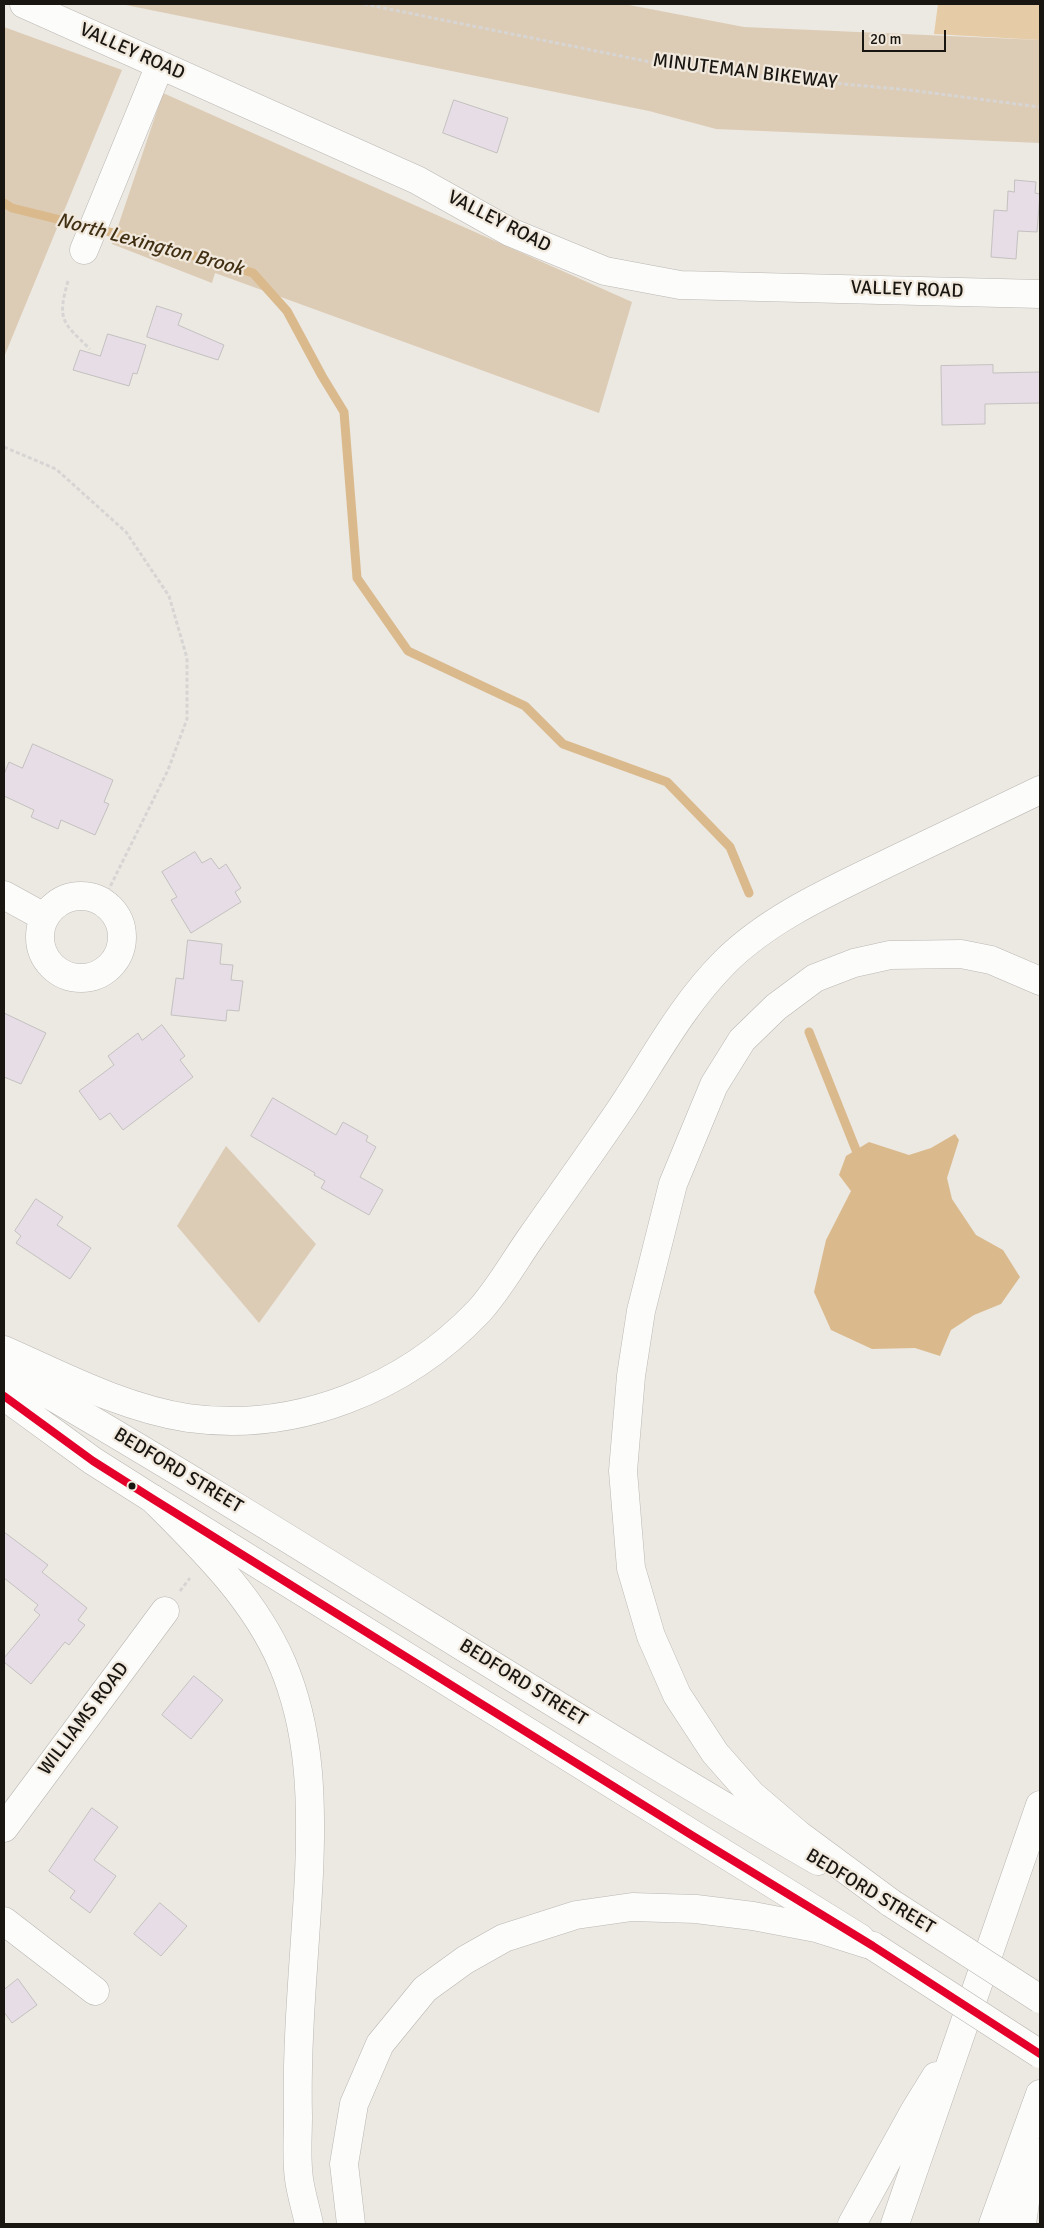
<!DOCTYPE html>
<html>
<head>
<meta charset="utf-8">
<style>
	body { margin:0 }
	#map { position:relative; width:1044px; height:2228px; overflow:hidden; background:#ece8e2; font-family:Signika,sans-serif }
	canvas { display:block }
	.frame { position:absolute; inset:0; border:5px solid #191612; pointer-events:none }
	.scale { position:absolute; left:862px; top:30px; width:84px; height:22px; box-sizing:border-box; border:2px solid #191612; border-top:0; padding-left:6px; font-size:15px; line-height:18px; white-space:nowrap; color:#191612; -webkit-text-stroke:4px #f1e9dd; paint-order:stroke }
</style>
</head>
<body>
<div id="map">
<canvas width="1044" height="2228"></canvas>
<div class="frame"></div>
<div class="scale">20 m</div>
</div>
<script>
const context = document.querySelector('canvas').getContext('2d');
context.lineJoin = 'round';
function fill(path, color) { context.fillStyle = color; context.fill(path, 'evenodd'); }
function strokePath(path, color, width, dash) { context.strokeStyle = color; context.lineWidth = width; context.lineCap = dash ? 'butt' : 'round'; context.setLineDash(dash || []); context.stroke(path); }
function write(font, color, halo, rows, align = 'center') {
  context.font = font + ' Signika,sans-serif'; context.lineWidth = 4.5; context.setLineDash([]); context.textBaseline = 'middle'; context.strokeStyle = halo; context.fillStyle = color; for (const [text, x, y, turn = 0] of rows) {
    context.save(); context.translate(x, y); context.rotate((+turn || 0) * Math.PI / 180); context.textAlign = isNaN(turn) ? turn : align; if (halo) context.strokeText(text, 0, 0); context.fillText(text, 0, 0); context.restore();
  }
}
const green = new Path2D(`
	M 121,4 L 624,4 L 744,27 L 1040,40 L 1040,143 L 716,129 L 649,111 Z
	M 4,27 L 122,70 L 4,357 Z
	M 163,93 L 632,302 L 599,413 L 215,273 L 212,283 L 112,244 Z
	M 226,1146 L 316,1244 L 259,1323 L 177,1226 Z`);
const forest = new Path2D(`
	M 938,4 L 1040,4 L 1040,40 L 934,34 Z`);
const water = new Path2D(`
	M 955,1134 L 959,1140 L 947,1178 L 952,1199 L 976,1235 L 1003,1250 L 1020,1277 L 1001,1304 L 974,1315 L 951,1330 L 940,1356 L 915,1348 L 872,1349 L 831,1330 L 814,1292 L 826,1240 L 851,1191 L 839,1175 L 846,1156 L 869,1142 L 909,1155 L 931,1148 Z`);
const stream = new Path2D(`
	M 4,203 L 12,208 L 130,237 L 253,273 L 287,311 L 322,376 L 344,412 L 357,578 L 408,651 L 525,706 L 563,744 L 667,782 L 730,847 L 749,893
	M 809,1032 L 856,1150`);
const building = new Path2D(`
	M 454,100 L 508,118 L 497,153 L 443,133 Z
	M 1015,180 L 1036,182 L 1035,193 L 1040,194 L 1037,232 L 1018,231 L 1016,259 L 991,257 L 994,210 L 1007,211 L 1008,191 L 1014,192 Z
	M 157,306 L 182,314 L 178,325 L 224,345 L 218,360 L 147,337 Z
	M 108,334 L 146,345 L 137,374 L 133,373 L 129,386 L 73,370 L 80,350 L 100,356 Z
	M 993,365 L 993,373 L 1040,372 L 1040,403 L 985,404 L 985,424 L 942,425 L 941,366 Z
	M 33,744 L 113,780 L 104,802 L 109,804 L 95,835 L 61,820 L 58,829 L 31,817 L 34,810 L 4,796 L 4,774 L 9,762 L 22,768 Z
	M 195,852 L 202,863 L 211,858 L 219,869 L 226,864 L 241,888 L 235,892 L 241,902 L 191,933 L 171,900 L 177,897 L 162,872 Z
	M 188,940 L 222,944 L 220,964 L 233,965 L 231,980 L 243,981 L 239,1011 L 227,1010 L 226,1021 L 171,1015 L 176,978 L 183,979 Z
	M 4,1013 L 46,1033 L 21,1084 L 4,1077 Z
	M 162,1025 L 185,1056 L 180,1060 L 193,1077 L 123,1130 L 110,1113 L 100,1120 L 79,1091 L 114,1065 L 108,1056 L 138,1033 L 142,1040 Z
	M 273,1098 L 336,1135 L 343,1122 L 368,1136 L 366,1141 L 376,1147 L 360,1177 L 383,1190 L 369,1215 L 321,1188 L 325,1181 L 314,1175 L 315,1173 L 251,1136 Z
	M 36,1199 L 63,1217 L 57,1225 L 91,1248 L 70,1279 L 16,1243 L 21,1236 L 15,1231 Z
	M 4,1532 L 48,1565 L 42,1572 L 87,1608 L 78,1620 L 85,1625 L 69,1645 L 65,1642 L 31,1684 L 4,1662 L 4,1658 L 40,1615 L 34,1610 L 38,1605 L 4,1578 Z
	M 194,1676 L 223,1700 L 191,1739 L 162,1715 Z
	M 92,1808 L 118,1827 L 94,1860 L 116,1876 L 90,1913 L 70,1898 L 75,1891 L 49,1871 Z
	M 160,1903 L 187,1926 L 161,1956 L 134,1934 Z
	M 18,1979 L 37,2005 L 12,2023 L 4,2012 L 4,1990 Z`);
const path = new Path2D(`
	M 364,4 L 690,70 L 909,90 L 1040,107
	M 68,281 C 57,320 62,322 90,349
	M 4,447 L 56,469 L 126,532 L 169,596 L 187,658 L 187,719 L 168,770 L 103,901
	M 180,1591 L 190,1578`);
const minor = new Path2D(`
	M 24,4 L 417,180 L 510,232 L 605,271 L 680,285 L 1040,294
	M 84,250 L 160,65
	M 4,895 L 44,917
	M40 937a41 41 0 1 1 82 0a41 41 0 1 1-82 0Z
	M 4,1828 L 165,1611
	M 4,1921 L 95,1991`);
const primary = new Path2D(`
	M 4,1371 L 22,1379 C 290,1534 549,1706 818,1861
	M 4,1396 L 93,1461 L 153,1499 L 860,1938`);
const motorway = new Path2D(`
	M 4,1350 C 63,1376 123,1408 188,1418 C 296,1433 405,1389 479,1311 C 499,1289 515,1260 532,1236 C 562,1193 593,1150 622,1107 C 655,1057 682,1005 725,962 C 770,917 835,889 892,861 C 942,837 991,813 1040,790
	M 153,1499 C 202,1548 254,1598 282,1663 C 311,1731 312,1802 309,1874 C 305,1955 296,2035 298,2116 C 298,2136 296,2158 299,2179 C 301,2194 306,2209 309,2224
	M 891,1903 L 799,1835 L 752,1795 L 715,1753 L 677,1695 L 651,1636 L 631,1568 L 623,1471 L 631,1376 L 641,1311 L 673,1184 L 714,1085 L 742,1040 L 776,1007 L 815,978 L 854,963 L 890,955 L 961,954 L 991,960 L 1040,981
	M 351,2224 L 344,2164 L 354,2104 L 380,2044 L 425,1989 L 465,1960 L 504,1938 L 576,1915 L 632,1907 L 696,1909 L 753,1916 L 816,1928 L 873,1946
	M 852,2224 L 915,2110 L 936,2076
	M 895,2224 L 1040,1805
	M 993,2224 L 1040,2094
	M 1022,2224 L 1032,2151`);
const primaryBridge = new Path2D(`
	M 891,1903 L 1040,1999
	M 873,1946 L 1040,2054`);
const bus1 = new Path2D(`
	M 4,1396 L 93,1461 L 153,1499 L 693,1836 L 873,1946 L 1040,2054`);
const markers = [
	[132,1486,4.5,"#191612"]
];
const streetNames = [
	["VALLEY ROAD",132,52,24],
	["MINUTEMAN BIKEWAY",745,72,7],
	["VALLEY ROAD",499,222,27],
	["VALLEY ROAD",907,290,2],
	["BEDFORD STREET",178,1471,31],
	["BEDFORD STREET",523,1683,32],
	["WILLIAMS ROAD",84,1719,-53],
	["BEDFORD STREET",870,1892,31]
];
const waterNames = [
	["North Lexington Brook",150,245,15]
];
fill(green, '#ddccb5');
fill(forest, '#e5cba6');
fill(water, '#daba8d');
strokePath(stream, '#daba8d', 9);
fill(building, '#e6dde6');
strokePath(building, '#c3c0bf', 1);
strokePath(minor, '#bab7b2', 29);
strokePath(primary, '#bab7b2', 29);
strokePath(motorway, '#bab7b2', 29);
strokePath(path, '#d7d5d4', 3, [4, 2.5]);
strokePath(minor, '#fcfcfb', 28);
strokePath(primary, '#fcfcfb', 28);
strokePath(motorway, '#fcfcfb', 28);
strokePath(primaryBridge, '#bab7b2', 29, []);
strokePath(primaryBridge, '#fcfcfb', 28);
strokePath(bus1, '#e4002b', 8);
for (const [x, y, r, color] of markers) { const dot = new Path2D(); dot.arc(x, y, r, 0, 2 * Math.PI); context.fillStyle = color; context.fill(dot); strokePath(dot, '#f1e9dd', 2); }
write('19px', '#191612', '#f1e9dd', streetNames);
write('italic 20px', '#412f13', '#f1e9dd', waterNames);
</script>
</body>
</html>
